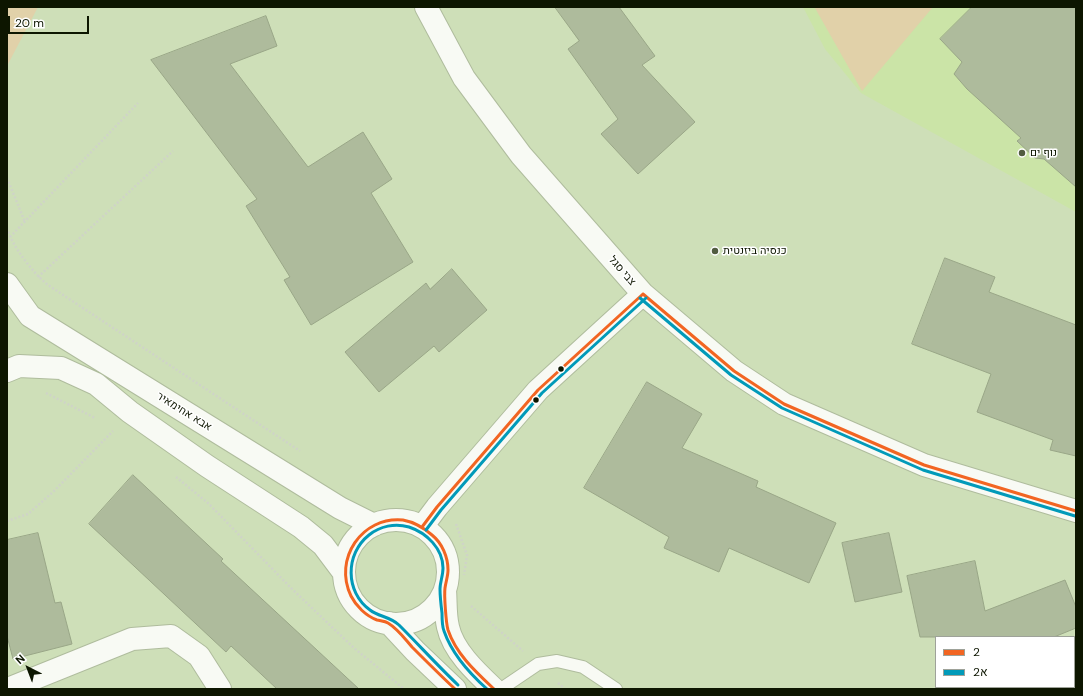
<!DOCTYPE html>
<html>
<head>
<meta charset="utf-8">
<style>
	body { margin:0 }
	#map { position:relative; width:1083px; height:696px; overflow:hidden; background:#cedfb8; font-family:"DM Sans",Heebo,sans-serif }
	canvas { display:block }
	.frame { position:absolute; inset:0; border:8px solid #0d1600; pointer-events:none }
	.legend { position:absolute; left:935px; top:636px; width:140px; height:52px; box-sizing:border-box; background:#fff; border:1px solid #9ea299; margin:0; padding:5px 7px; list-style:none; font-size:12px; color:#0d1600 }
	.legend li { display:flex; align-items:center; gap:8px; height:20px }
	.legend b { width:20px; border:1px solid #9ea299 }
	.north { position:absolute; left:8px; top:648px; width:40px; height:40px; -webkit-text-stroke:3px #fff; paint-order:stroke; rotate:318deg; font-size:11px; font-weight:700; line-height:16px; text-align:center; color:#0d1600 }
	.north::after { content:''; display:block; margin:auto; width:14px; height:18px; background:#0d1600; clip-path:polygon(50% 0,100% 100%,50% 72%,0 100%) }
	.scale { position:absolute; left:8px; top:16px; width:81px; height:18px; box-sizing:border-box; border:2px solid #0d1600; border-top:0; padding-left:5px; font-size:12px; line-height:14px; white-space:nowrap; color:#0d1600; -webkit-text-stroke:3px #fff; paint-order:stroke }
</style>
</head>
<body>
<div id="map">
<canvas width="1083" height="696"></canvas>
<div class="frame"></div>
<ul class="legend">
<li><b style="height:5px;background:#f26522"></b>2</li>
<li><b style="height:5px;background:#019ab9"></b>2א</li>
</ul>
<div class="north">N</div>
<div class="scale">20 m</div>
</div>
<script>
const context = document.querySelector('canvas').getContext('2d');
context.lineJoin = 'round';
function fill(path, color) { context.fillStyle = color; context.fill(path, 'evenodd'); }
function strokePath(path, color, width, dash) { context.strokeStyle = color; context.lineWidth = width; context.lineCap = dash ? 'butt' : 'round'; context.setLineDash(dash || []); context.stroke(path); }
function write(font, color, halo, rows, align = 'center') {
  context.font = font + ' "DM Sans",Heebo,sans-serif'; context.lineWidth = 3; context.setLineDash([]); context.textBaseline = 'middle'; context.strokeStyle = halo; context.fillStyle = color; for (const [text, x, y, turn = 0] of rows) {
    context.save(); context.translate(x, y); context.rotate((+turn || 0) * Math.PI / 180); context.textAlign = isNaN(turn) ? turn : align; if (halo) context.strokeText(text, 0, 0); context.fillText(text, 0, 0); context.restore();
  }
}
const built = new Path2D(`
	M 803,7 L 1076,7 L 1076,212 L 861,93 L 825,49 Z`);
const green = new Path2D(`
	M 7,7 L 38,7 L 7,66 Z
	M 818,7 L 933,7 L 862,91 L 815,8 Z`);
const building = new Path2D(`
	M 555,7 L 619,7 L 655,56 L 642,65 L 695,122 L 638,174 L 601,134 L 618,119 L 568,49 L 579,41 Z
	M 972,7 L 1076,7 L 1076,187 L 1044,159 L 1035,158 L 1017,141 L 1021,138 L 967,89 L 954,74 L 962,62 L 940,39 Z
	M 266,16 L 277,46 L 230,64 L 308,167 L 363,132 L 392,179 L 371,193 L 413,262 L 311,325 L 284,280 L 290,277 L 246,206 L 257,199 L 151,60 Z
	M 945,258 L 995,277 L 989,292 L 1076,325 L 1076,456 L 1050,450 L 1053,440 L 977,412 L 991,374 L 912,344 Z
	M 452,269 L 487,310 L 439,352 L 434,346 L 379,392 L 345,352 L 426,283 L 430,289 Z
	M 647,382 L 702,414 L 682,448 L 758,481 L 756,487 L 836,523 L 809,583 L 729,548 L 719,572 L 664,548 L 669,537 L 584,488 Z
	M 133,475 L 223,559 L 221,561 L 359,689 L 277,689 L 231,646 L 226,652 L 89,524 Z
	M 38,533 L 55,603 L 61,602 L 72,644 L 13,659 L 7,636 L 7,540 Z
	M 889,533 L 902,592 L 855,602 L 842,543 Z
	M 975,561 L 985,611 L 1065,580 L 1076,607 L 1076,628 L 1054,637 L 920,637 L 907,576 Z`);
const path = new Path2D(`
	M 7,178 L 25,222
	M 7,228 C 12,246 33,273 48,285 L 300,451
	M 10,237 L 138,103
	M 38,277 L 173,151
	M 46,393 L 95,418
	M 176,477 L 208,503 L 292,589 L 354,648 L 404,689
	M 7,521 L 28,514 L 53,492 L 113,431
	M 456,524 L 467,555 L 464,575
	M 471,606 L 523,651
	M 558,683 L 565,689`);
const lane = new Path2D(`
	M 501,689 L 538,664 L 557,661 L 583,667 L 616,689`);
const street = new Path2D(`
	M 8,689 L 132,639 L 171,636 L 199,656 L 220,689`);
const secondary = new Path2D(`
	M 426,7 L 464,78 L 521,155 L 643,294 L 734,371 L 784,404 L 924,465 L 1076,511
	M 7,284 L 30,316 L 340,508 L 374,525
	M 7,371 L 19,366 L 61,368 L 96,384 L 130,412 L 207,466 L 301,527 L 323,545 L 344,573
	M344 572a52 52 0 1 1 104 0a52 52 0 1 1-104 0Z
	M 422,527 L 437,507 L 538,390 L 643,294
	M 445,590 C 446,602 445,615 448,627 C 453,651 477,673 494,689
	M 389,623 L 415,651 L 455,689`);
const bus1 = new Path2D(`
	M 643,294 L 734,371 L 784,404 L 924,465 L 1076,511
	M 422,527 L 437,507 L 538,390 L 643,294
	M 455,689 C 440,675 426,661 412,647 C 405,639 398,629 388,623 C 385,621 381,621 377,620 C 366,616 356,606 351,596 C 333,559 362,516 403,520 C 414,522 424,528 432,535 C 442,543 448,557 448,570 C 448,576 446,581 445,588 C 444,595 446,623 448,630 C 456,654 476,672 494,689`);
const bus2 = new Path2D(`
	M 640,298 L 731,375 L 782,408 L 923,470 L 1075,516
	M 426,530 L 441,510 L 542,393 L 646,298
	M 458,685 C 438,666 419,645 399,625 C 389,616 379,617 370,610 C 345,592 345,554 369,535 C 380,526 395,523 409,527 C 427,533 443,549 443,568 C 443,576 440,582 440,589 C 440,597 441,605 442,613 C 442,619 442,626 444,631 C 452,654 469,673 487,689`);
const markers = [
	[1022,153,4,"#515c40"],
	[715,251,4,"#515c40"],
	[561,369,3.5,"#0d1600"],
	[536,400,3.5,"#0d1600"]
];
const poiNames = [
	["נוף ים",1030,153],
	["כנסיה ביזנטית",723,251]
];
const streetNames = [
	["צבי סגל",622,271,49],
	["אבא אחימאיר",184,412,32]
];
fill(built, '#cbe4a7');
fill(green, '#e1d1a9');
fill(building, '#aebb9c');
strokePath(building, '#99a687', 1);
strokePath(lane, '#afbc9d', 14);
strokePath(street, '#afbc9d', 24);
strokePath(secondary, '#afbc9d', 24);
strokePath(path, '#cfd4c7', 2.5, [2, 2]);
strokePath(lane, '#f8faf4', 12);
strokePath(street, '#f8faf4', 22);
strokePath(secondary, '#f8faf4', 22);
strokePath(bus1, '#f26522', 3);
strokePath(bus2, '#019ab9', 3);
for (const [x, y, r, color] of markers) { const dot = new Path2D(); dot.arc(x, y, r, 0, 2 * Math.PI); context.fillStyle = color; context.fill(dot); strokePath(dot, '#fff', 1.5); }
write('11px', '#0d1600', '#fff', poiNames, 'left');
write('11px', '#0d1600', '#fff', streetNames);
</script>
</body>
</html>
